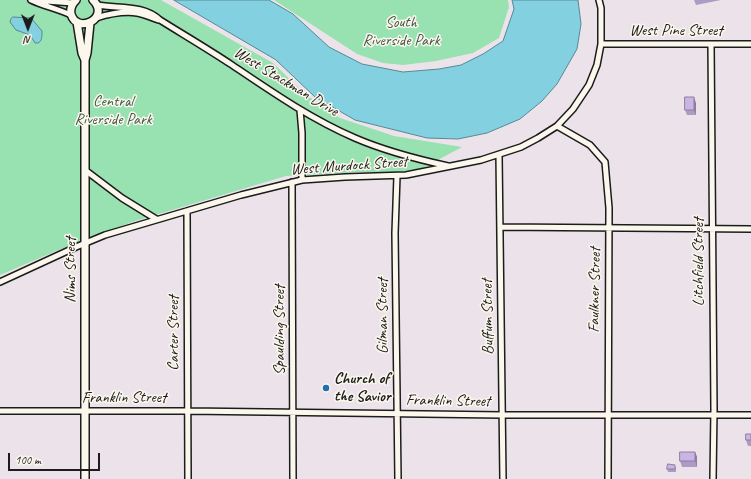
<!DOCTYPE html>
<html>
<head>
<meta charset="utf-8">
<style>
	body { margin:0 }
	#map { position:relative; width:751px; height:479px; overflow:hidden; background:#ece3ea; font-family:Caveat,sans-serif }
	canvas { display:block }
	.north { position:absolute; left:8px; top:8px; width:40px; height:40px; -webkit-text-stroke:3px #fbf7ec; paint-order:stroke; rotate:180deg; font-size:11px; font-weight:700; line-height:16px; text-align:center; color:#1c1c1c }
	.north::after { content:''; display:block; margin:auto; width:14px; height:18px; background:#1c1c1c; clip-path:polygon(50% 0,100% 100%,50% 72%,0 100%) }
	.scale { position:absolute; left:8px; top:453px; width:92px; height:18px; box-sizing:border-box; border:2px solid #1c1c1c; border-top:0; padding-left:5px; font-size:12px; line-height:14px; white-space:nowrap; color:#1c1c1c; -webkit-text-stroke:3px #fbf7ec; paint-order:stroke }
</style>
</head>
<body>
<div id="map">
<canvas width="751" height="479"></canvas>
<div class="north">N</div>
<div class="scale">100 m</div>
</div>
<script>
const context = document.querySelector('canvas').getContext('2d');
context.lineJoin = 'round';
function fill(path, color) { context.fillStyle = color; context.fill(path, 'evenodd'); }
function strokePath(path, color, width, dash) { context.strokeStyle = color; context.lineWidth = width; context.lineCap = dash ? 'butt' : 'round'; context.setLineDash(dash || []); context.stroke(path); }
function write(font, color, halo, rows, align = 'center') {
  context.font = font + ' Caveat,sans-serif'; context.lineWidth = 3; context.setLineDash([]); context.textBaseline = 'middle'; context.strokeStyle = halo; context.fillStyle = color; for (const [text, x, y, turn = 0] of rows) {
    context.save(); context.translate(x, y); context.rotate((+turn || 0) * Math.PI / 180); context.textAlign = isNaN(turn) ? turn : align; if (halo) context.strokeText(text, 0, 0); context.fillText(text, 0, 0); context.restore();
  }
}
const green = new Path2D(`
	M 0,0 L 161,0 L 273,63 L 305,94 L 340,118 L 394,136 L 462,147 L 423,168 L 396,172 L 362,172 L 286,176 L 132,222 L 70,245 L 0,275 Z
	M 274,0 L 508,0 L 509,7 L 499,38 L 473,53 L 436,61 L 403,65 L 383,63 L 357,54 Z`);
const water = new Path2D(`
	M 174,0 L 269,0 L 293,14 L 329,47 L 362,64 L 403,72 L 439,69 L 461,65 L 483,54 L 503,41 L 514,9 L 512,0 L 578,0 L 581,24 L 577,49 L 557,84 L 542,101 L 520,119 L 487,133 L 458,139 L 427,138 L 355,120 L 315,97 L 276,60 Z
	M 13,17 L 31,18 L 42,31 C 42,37 42,44 35,43 L 30,35 L 16,30 L 10,22 L 11,19 Z`);
const street = new Path2D(`
	M 31,0 C 44,6 58,9 71,15
	M 33,0 L 73,3
	M 97,5 C 118,9 143,4 160,20 C 184,35 208,49 232,65 C 272,92 311,119 355,138 C 385,151 416,159 448,166
	M 96,18 C 109,14 124,11 137,13 C 145,14 151,18 159,20
	M 601,44 L 751,44
	M 711,44 L 714,409 L 713,479
	M 300,110 L 302,133 L 302,180
	M 557,126 L 590,145 L 605,162 L 609,208 L 608,479
	M 499,155 L 503,479
	M 85,170 L 122,198 L 156,219
	M 397,176 L 395,233 L 398,479
	M 292,182 L 293,479
	M 187,211 L 188,479
	M 500,227 L 751,229
	M 0,282 L 76,247 L 105,235 L 241,195 L 302,180 L 345,177 L 406,175 L 481,160 L 521,147 L 538,138 L 557,126 L 573,109 L 589,85 L 597,65 L 601,44 L 601,8 L 599,0
	M 0,411 L 188,411 L 502,415 L 751,415`);
const secondary = new Path2D(`
	M 76,0 C 72,4 70,9 71,14 C 77,35 111,18 93,0
	M 77,22 L 82,53 L 85,60 L 85,479
	M 85,60 L 87,53 L 90,23`);
const wall = new Path2D(`
	M 694,0 L 721,0 L 696,5 Z
	M 696,103 L 696,115 L 687,115 L 685,110 Z
	M 751,434 L 751,446 L 748,446 L 746,440 Z
	M 695,452 L 697,457 L 697,467 L 682,467 L 680,461 Z
	M 676,467 L 676,472 L 668,472 L 667,469 Z`);
const shadedWall = new Path2D(`
	M 694,97 L 696,103 L 696,115 L 694,110 Z
	M 695,452 L 697,457 L 697,467 L 695,461 Z`);
const building = new Path2D(`
	M 685,97 L 694,97 L 694,110 L 685,110 Z
	M 746,434 L 751,434 L 751,440 L 746,440 Z
	M 680,452 L 695,452 L 695,461 L 680,461 Z
	M 668,464 L 675,465 L 675,469 L 667,469 Z`);
const markers = [
	[326,388,4,"#1f6fb2"]
];
const parkNames = [
	["South",401,23],
	["Riverside Park",401,41],
	["Central",113,102],
	["Riverside Park",113,120]
];
const streetNames = [
	["West Pine Street",676,31],
	["West Stackman Drive",286,82,31],
	["West Murdock Street",349,166,-4],
	["Litchfield Street",699,262,-90],
	["Nims Street",71,270,-90],
	["Faulkner Street",595,290,-89],
	["Gilman Street",383,316,-90],
	["Buffum Street",488,317,-91],
	["Spaulding Street",280,330,-90],
	["Carter Street",174,333,-90],
	["Franklin Street",124,398],
	["Franklin Street",448,401,1]
];
const poiNames = [
	["Church of",334,379],
	["the Savior",334,397]
];
fill(green, '#98e1b0');
fill(water, '#82d0e0');
strokePath(water, '#598892', 1);
strokePath(street, '#1c1c1c', 8);
strokePath(secondary, '#1c1c1c', 10);
strokePath(street, '#fbf7ec', 5);
strokePath(secondary, '#fbf7ec', 7);
fill(wall, '#ad9bc4');
fill(shadedWall, '#8d7ea0');
fill(building, '#c9b4e4');
strokePath(building, '#8d7ea0', 1);
for (const [x, y, r, color] of markers) { const dot = new Path2D(); dot.arc(x, y, r, 0, 2 * Math.PI); context.fillStyle = color; context.fill(dot); strokePath(dot, '#fbf7ec', 1.5); }
write('16px', '#415748', '#fbf7ec', parkNames);
write('16px', '#1c1c1c', '#fbf7ec', streetNames);
write('bold 16px', '#1c1c1c', '#fbf7ec', poiNames, 'left');
</script>
</body>
</html>
